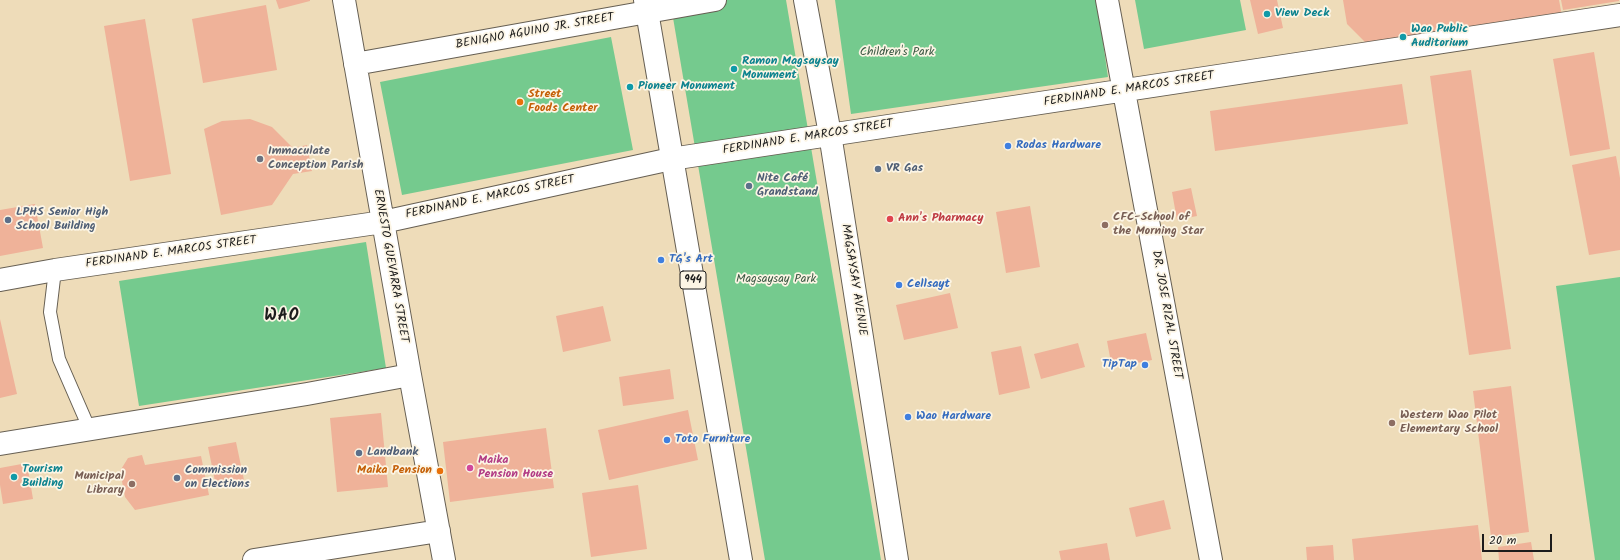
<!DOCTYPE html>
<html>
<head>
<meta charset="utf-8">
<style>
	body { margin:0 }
	#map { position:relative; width:1620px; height:560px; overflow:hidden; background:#eedcb9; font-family:Kalam,sans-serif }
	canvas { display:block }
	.scale { position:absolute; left:1482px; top:534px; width:70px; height:18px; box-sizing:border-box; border:2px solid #1c1c1c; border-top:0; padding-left:5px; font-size:12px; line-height:14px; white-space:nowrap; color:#1c1c1c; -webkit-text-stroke:3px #fcf5e5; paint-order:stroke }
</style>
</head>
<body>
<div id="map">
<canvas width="1620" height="560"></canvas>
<div class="scale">20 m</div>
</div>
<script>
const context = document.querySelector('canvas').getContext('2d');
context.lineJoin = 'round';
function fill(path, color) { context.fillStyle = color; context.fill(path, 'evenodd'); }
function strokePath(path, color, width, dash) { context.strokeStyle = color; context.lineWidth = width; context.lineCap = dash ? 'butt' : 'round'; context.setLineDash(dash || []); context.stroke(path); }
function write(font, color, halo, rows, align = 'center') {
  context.font = font + ' Kalam,sans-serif'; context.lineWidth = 3.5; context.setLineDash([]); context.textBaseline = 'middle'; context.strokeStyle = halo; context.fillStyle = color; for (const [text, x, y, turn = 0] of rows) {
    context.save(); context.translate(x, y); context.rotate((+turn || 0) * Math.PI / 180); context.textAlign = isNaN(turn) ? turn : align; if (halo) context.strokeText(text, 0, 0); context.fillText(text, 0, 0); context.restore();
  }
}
const green = new Path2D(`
	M 670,0 L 786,0 L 881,560 L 765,560 Z
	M 835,0 L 1097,0 L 1108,77 L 851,114 Z
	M 1135,0 L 1240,0 L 1246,30 L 1144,49 Z
	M 611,37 L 633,150 L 402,195 L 380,82 Z
	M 366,242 L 386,368 L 139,406 L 119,281 Z
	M 1620,277 L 1620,560 L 1595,560 L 1556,286 Z`);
const building = new Path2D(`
	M 276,0 L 310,0 L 310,1 L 279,9 Z
	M 1250,0 L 1277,0 L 1283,28 L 1258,34 Z
	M 1343,0 L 1559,0 L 1562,16 L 1373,50 L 1347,24 Z
	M 1561,0 L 1619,0 L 1619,1 L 1563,10 Z
	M 266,5 L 277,70 L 203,83 L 192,19 Z
	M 145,19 L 171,174 L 130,181 L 104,26 Z
	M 1594,52 L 1610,149 L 1570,156 L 1553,59 Z
	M 1471,70 L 1511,349 L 1469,355 L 1430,76 Z
	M 1402,84 L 1408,124 L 1215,151 L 1210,111 Z
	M 250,119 L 272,127 L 293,148 L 307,145 L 312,171 L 293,174 L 272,205 L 221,215 L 204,129 L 222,121 Z
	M 1616,156 L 1620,178 L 1620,250 L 1589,255 L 1572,165 Z
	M 1191,188 L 1197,216 L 1177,220 L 1172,192 Z
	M 35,204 L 43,248 L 0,256 L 0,210 Z
	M 1030,206 L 1040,267 L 1006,273 L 996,212 Z
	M 950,293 L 958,328 L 904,340 L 896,305 Z
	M 603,306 L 611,341 L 563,352 L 556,316 Z
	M 0,319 L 17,394 L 0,398 Z
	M 1146,333 L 1152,360 L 1112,368 L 1107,341 Z
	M 1078,343 L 1085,367 L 1041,379 L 1034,354 Z
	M 1021,346 L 1030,388 L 999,395 L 991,352 Z
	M 670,369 L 674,399 L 623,406 L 619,377 Z
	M 1511,386 L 1529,532 L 1491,537 L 1473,391 Z
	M 688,410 L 698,460 L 609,480 L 598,430 Z
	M 381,413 L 388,487 L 337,492 L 330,418 Z
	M 546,428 L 554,488 L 450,502 L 443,442 Z
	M 236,442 L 244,480 L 216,486 L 208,447 Z
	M 142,455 L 145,465 L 201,456 L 209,495 L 135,510 L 125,497 L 120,471 L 128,458 Z
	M 27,463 L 33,499 L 3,504 L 0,485 L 0,468 Z
	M 638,485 L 647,549 L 591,557 L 582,493 Z
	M 1164,500 L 1171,529 L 1136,537 L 1129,508 Z
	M 1478,525 L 1482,560 L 1354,560 L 1352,539 Z
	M 1531,542 L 1534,560 L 1499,560 L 1498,547 Z
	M 1107,543 L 1110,560 L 1061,560 L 1059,551 Z
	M 1333,545 L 1334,560 L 1307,560 L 1306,547 Z`);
const lane = new Path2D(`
	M 55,270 L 50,312 L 59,359 L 89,428`);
const street = new Path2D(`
	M 344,0 L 410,375 L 444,560
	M 805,0 L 830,134 L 897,560
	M 1107,0 L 1211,560
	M 355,64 L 715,0
	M 0,280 L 55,270 L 383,222 L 671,159 L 1620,15
	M 0,444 L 307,394 L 410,375
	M 254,560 L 439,531`);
const primary = new Path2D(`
	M 645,0 L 741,560`);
const markers = [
	[1267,14,4,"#0f9aa8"],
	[1403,37,4,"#0f9aa8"],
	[734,69,4,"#0f9aa8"],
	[630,87,4,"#0f9aa8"],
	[520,102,4,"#e8710a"],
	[1008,146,4,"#3f7fe0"],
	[260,159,4,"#6b7280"],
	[878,169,4,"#5c6f8a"],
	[749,186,4,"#5c6f8a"],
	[890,219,4,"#e0444e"],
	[8,220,4,"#5c6f8a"],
	[1105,225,4,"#8d6e63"],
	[661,260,4,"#3f7fe0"],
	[899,285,4,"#3f7fe0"],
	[1145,365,4,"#3f7fe0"],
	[908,417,4,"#3f7fe0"],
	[1392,423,4,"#8d6e63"],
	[667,440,4,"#3f7fe0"],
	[359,453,4,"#5c6f8a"],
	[470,468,4,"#d1479c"],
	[440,471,4,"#e8710a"],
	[14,477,4,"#0f9aa8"],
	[177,478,4,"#5c6f8a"],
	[132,484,4,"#8d6e63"]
];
const shields = [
	[693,280,26]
];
const shieldNames = [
	["944",693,280]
];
const cultureNames = [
	["View Deck",1275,14],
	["Wao Public",1411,30],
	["Auditorium",1411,44],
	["Ramon Magsaysay",742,62],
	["Monument",742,76],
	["Pioneer Monument",638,87],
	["Tourism",22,470],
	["Building",22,484]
];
const streetNames = [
	["BENIGNO AGUINO JR. STREET",535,32,-10],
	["FERDINAND E. MARCOS STREET",1129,90,-9],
	["FERDINAND E. MARCOS STREET",808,138,-9],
	["FERDINAND E. MARCOS STREET",490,198,-12],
	["FERDINAND E. MARCOS STREET",171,253,-8],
	["ERNESTO GUEVARRA STREET",390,266,80],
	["MAGSAYSAY AVENUE",853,280,81],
	["DR. JOSE RIZAL STREET",1166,315,80]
];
const parkNames = [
	["Children's Park",897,53],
	["Magsaysay Park",776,280]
];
const foodNames = [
	["Street",528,95],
	["Foods Center",528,109],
	["Maika Pension",432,471,"right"]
];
const shopNames = [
	["Rodas Hardware",1016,146],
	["TG's Art",669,260],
	["Cellsayt",907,285],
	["TipTap",1137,365,"right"],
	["Wao Hardware",916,417],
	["Toto Furniture",675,440]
];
const worshipNames = [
	["Immaculate",268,152],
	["Conception Parish",268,166]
];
const serviceNames = [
	["VR Gas",886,169],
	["Nite Café",757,179],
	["Grandstand",757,193],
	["LPHS Senior High",16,213],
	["School Building",16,227],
	["Landbank",367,453],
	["Commission",185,471],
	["on Elections",185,485]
];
const educationNames = [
	["CFC-School of",1113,218],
	["the Morning Star",1113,232],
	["Western Wao Pilot",1400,416],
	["Elementary School",1400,430],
	["Municipal",124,477,"right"],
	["Library",124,491,"right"]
];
const healthNames = [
	["Ann's Pharmacy",898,219]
];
const hotelNames = [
	["Maika",478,461],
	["Pension House",478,475]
];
const districtNames = [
	["WAO",282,317]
];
fill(green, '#75ca8e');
fill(building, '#efb299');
strokePath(lane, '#665f53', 14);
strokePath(street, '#665f53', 24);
strokePath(primary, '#665f53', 24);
strokePath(lane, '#fff', 12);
strokePath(street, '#fff', 22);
strokePath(primary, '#fff', 22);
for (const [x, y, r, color] of markers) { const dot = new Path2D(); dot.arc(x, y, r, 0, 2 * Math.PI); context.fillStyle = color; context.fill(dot); strokePath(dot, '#fcf5e5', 1.5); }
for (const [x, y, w] of shields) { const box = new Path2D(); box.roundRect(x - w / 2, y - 9, w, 18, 3); context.fillStyle = '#fcf5e5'; context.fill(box); strokePath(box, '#1c1c1c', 1); }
write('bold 11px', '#1c1c1c', null, shieldNames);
write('bold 12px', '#0d838f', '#fcf5e5', cultureNames, 'left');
write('12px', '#1c1c1c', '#fcf5e5', streetNames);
write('12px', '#3b5944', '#fcf5e5', parkNames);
write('bold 12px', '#c56008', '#fcf5e5', foodNames, 'left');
write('bold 12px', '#366cbe', '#fcf5e5', shopNames, 'left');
write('bold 12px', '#5b616d', '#fcf5e5', worshipNames, 'left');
write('bold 12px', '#4e5e75', '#fcf5e5', serviceNames, 'left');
write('bold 12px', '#785e54', '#fcf5e5', educationNames, 'left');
write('bold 12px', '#be3a42', '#fcf5e5', healthNames, 'left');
write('bold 12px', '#b23c85', '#fcf5e5', hotelNames, 'left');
context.letterSpacing = '1px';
write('bold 16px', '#1c1c1c', '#fcf5e5', districtNames);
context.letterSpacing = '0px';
</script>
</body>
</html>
